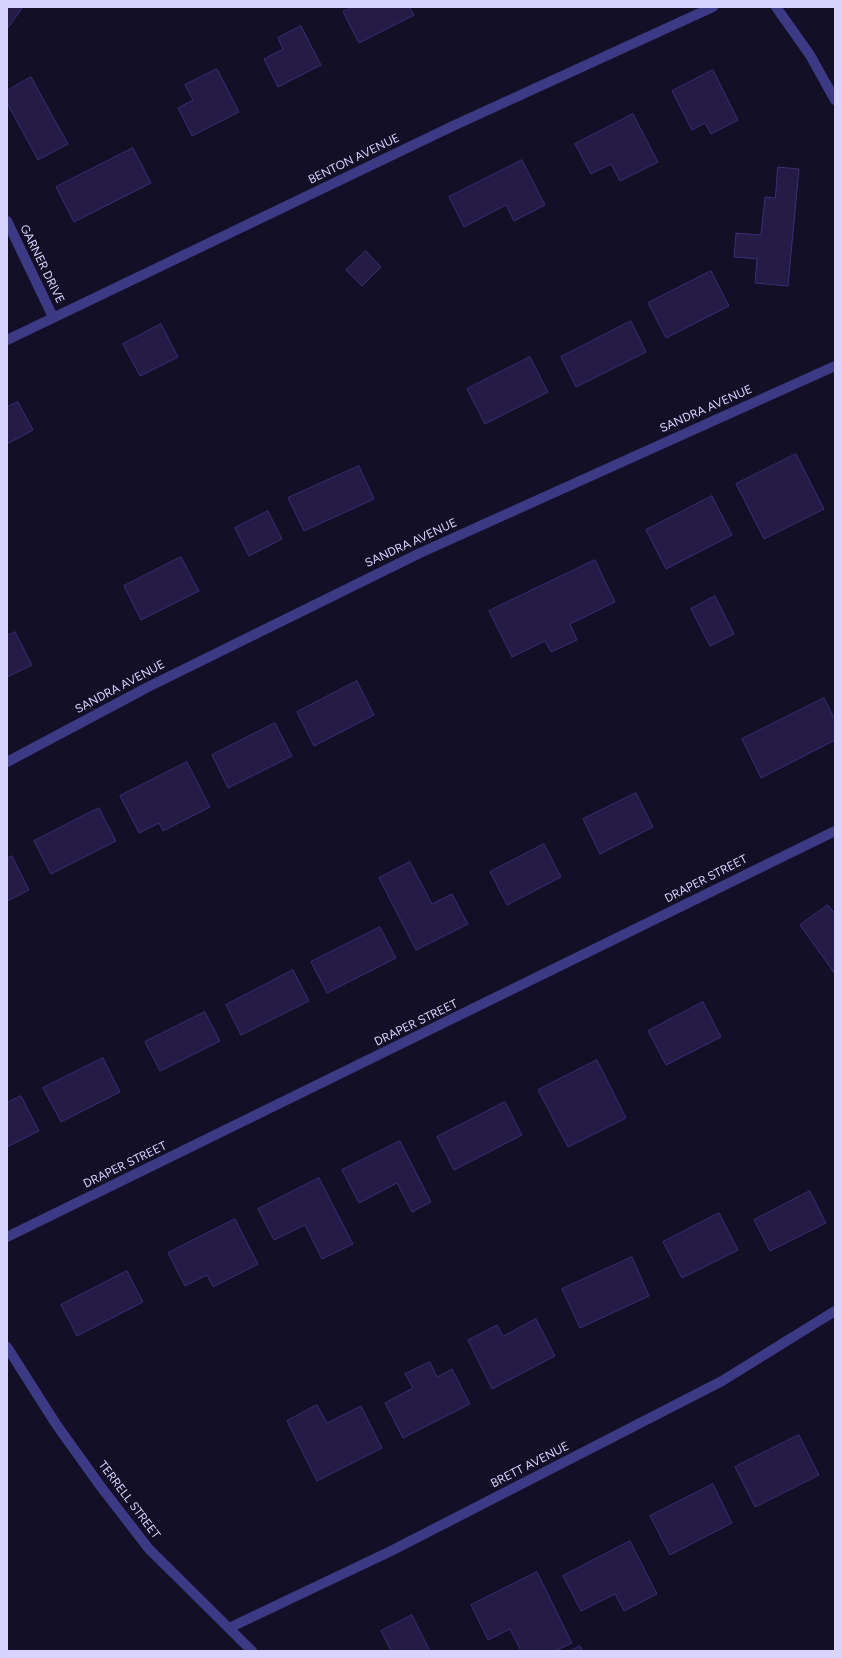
<!DOCTYPE html>
<html>
<head>
<meta charset="utf-8">
<style>
	body { margin:0 }
	#map { position:relative; width:842px; height:1658px; overflow:hidden; background:#130f26; font-family:Figtree,sans-serif }
	canvas { display:block }
	.frame { position:absolute; inset:0; border:8px solid #d9d4ff; pointer-events:none }
</style>
</head>
<body>
<div id="map">
<canvas width="842" height="1658"></canvas>
<div class="frame"></div>
</div>
<script>
const context = document.querySelector('canvas').getContext('2d');
context.lineJoin = 'round';
function fill(path, color) { context.fillStyle = color; context.fill(path, 'evenodd'); }
function strokePath(path, color, width, dash) { context.strokeStyle = color; context.lineWidth = width; context.lineCap = dash ? 'butt' : 'round'; context.setLineDash(dash || []); context.stroke(path); }
function write(font, color, halo, rows, align = 'center') {
  context.font = font + ' Figtree,sans-serif'; context.lineWidth = 3.5; context.setLineDash([]); context.textBaseline = 'middle'; context.strokeStyle = halo; context.fillStyle = color; for (const [text, x, y, turn = 0] of rows) {
    context.save(); context.translate(x, y); context.rotate((+turn || 0) * Math.PI / 180); context.textAlign = isNaN(turn) ? turn : align; if (halo) context.strokeText(text, 0, 0); context.fillText(text, 0, 0); context.restore();
  }
}
const building = new Path2D(`
	M 7,7 L 23,7 L 7,29 Z
	M 353,7 L 409,7 L 414,15 L 359,43 L 343,12 Z
	M 301,26 L 321,65 L 278,87 L 264,59 L 283,49 L 278,38 Z
	M 217,69 L 239,112 L 192,136 L 178,108 L 193,100 L 185,85 Z
	M 713,70 L 738,120 L 711,134 L 705,123 L 692,130 L 672,91 Z
	M 31,77 L 68,144 L 38,160 L 7,103 L 7,91 Z
	M 633,114 L 658,162 L 620,181 L 611,164 L 591,174 L 575,144 Z
	M 133,148 L 151,183 L 74,222 L 56,187 Z
	M 522,160 L 545,205 L 514,221 L 506,205 L 464,227 L 449,197 Z
	M 778,167 L 799,169 L 788,286 L 755,283 L 757,259 L 734,257 L 736,233 L 761,235 L 765,197 L 775,198 Z
	M 366,251 L 381,267 L 362,286 L 346,270 Z
	M 711,271 L 729,306 L 666,338 L 648,303 Z
	M 631,321 L 646,352 L 576,387 L 561,357 Z
	M 161,324 L 178,357 L 140,376 L 123,344 Z
	M 530,357 L 548,392 L 485,424 L 467,389 Z
	M 18,402 L 33,430 L 7,444 L 7,407 Z
	M 796,454 L 824,509 L 764,539 L 736,484 Z
	M 359,466 L 374,499 L 304,531 L 288,498 Z
	M 712,496 L 732,535 L 666,569 L 646,530 Z
	M 268,511 L 282,539 L 249,556 L 235,528 Z
	M 181,557 L 199,591 L 141,620 L 124,586 Z
	M 595,560 L 615,602 L 570,624 L 577,640 L 551,652 L 545,641 L 512,657 L 489,611 Z
	M 715,596 L 734,634 L 710,646 L 691,609 Z
	M 15,632 L 32,665 L 7,677 L 7,636 Z
	M 357,681 L 374,715 L 314,746 L 297,712 Z
	M 824,698 L 835,720 L 835,740 L 761,778 L 742,739 Z
	M 275,723 L 292,756 L 228,788 L 212,755 Z
	M 187,762 L 210,807 L 163,831 L 159,823 L 139,833 L 120,796 Z
	M 636,793 L 653,827 L 600,854 L 583,819 Z
	M 99,808 L 116,841 L 51,874 L 34,841 Z
	M 544,844 L 561,877 L 507,905 L 490,872 Z
	M 12,856 L 29,890 L 7,901 L 7,859 Z
	M 410,862 L 432,904 L 452,894 L 468,924 L 416,950 L 379,878 Z
	M 828,905 L 835,914 L 835,974 L 800,925 Z
	M 380,927 L 396,958 L 327,993 L 311,962 Z
	M 293,970 L 309,1001 L 241,1035 L 226,1005 Z
	M 703,1002 L 721,1037 L 666,1065 L 648,1031 Z
	M 205,1012 L 220,1041 L 160,1071 L 145,1042 Z
	M 103,1058 L 120,1092 L 61,1122 L 43,1088 Z
	M 597,1060 L 626,1118 L 568,1147 L 538,1090 Z
	M 21,1096 L 39,1131 L 7,1147 L 7,1103 Z
	M 505,1102 L 522,1135 L 454,1170 L 437,1137 Z
	M 400,1141 L 431,1202 L 412,1212 L 397,1183 L 359,1203 L 342,1170 Z
	M 319,1178 L 353,1244 L 322,1259 L 305,1225 L 274,1240 L 258,1209 Z
	M 810,1191 L 826,1223 L 770,1251 L 754,1220 Z
	M 719,1213 L 738,1250 L 682,1278 L 663,1242 Z
	M 235,1219 L 258,1264 L 213,1287 L 207,1275 L 185,1286 L 168,1253 Z
	M 632,1257 L 649,1296 L 580,1328 L 562,1289 Z
	M 127,1271 L 143,1302 L 77,1336 L 61,1305 Z
	M 536,1319 L 555,1356 L 492,1389 L 468,1340 L 497,1325 L 503,1336 Z
	M 430,1362 L 437,1377 L 452,1369 L 470,1404 L 403,1438 L 385,1403 L 413,1388 L 405,1374 Z
	M 317,1405 L 327,1423 L 361,1406 L 382,1448 L 317,1481 L 287,1421 Z
	M 799,1435 L 819,1475 L 755,1507 L 735,1467 Z
	M 713,1484 L 732,1523 L 670,1555 L 650,1516 Z
	M 630,1541 L 657,1594 L 624,1611 L 615,1594 L 581,1611 L 563,1576 Z
	M 537,1572 L 572,1643 L 555,1651 L 521,1651 L 510,1629 L 488,1640 L 471,1605 Z
	M 412,1615 L 430,1651 L 391,1651 L 381,1631 Z
	M 580,1646 L 583,1651 L 570,1651 Z`);
const minor = new Path2D(`
	M 776,7 L 810,55 L 835,100
	M 7,221 L 53,317
	M 7,340 L 455,125 L 713,7
	M 7,762 L 148,687 L 420,553 L 835,366
	M 7,1237 L 835,831
	M 7,1347 L 56,1424 L 101,1487 L 149,1549 L 252,1651
	M 229,1628 L 391,1551 L 722,1381 L 835,1311`);
const streetNames = [
	["BENTON AVENUE",354,159,-26],
	["GARNER DRIVE",42,264,64],
	["SANDRA AVENUE",706,409,-24],
	["SANDRA AVENUE",411,543,-25],
	["SANDRA AVENUE",120,687,-28],
	["DRAPER STREET",706,879,-27],
	["DRAPER STREET",416,1023,-26],
	["DRAPER STREET",125,1165,-26],
	["BRETT AVENUE",530,1465,-27],
	["TERRELL STREET",129,1500,53]
];
fill(building, '#241b47');
strokePath(building, '#3b2d73', 1);
strokePath(minor, '#3d3a85', 10);
write('12px', '#d9d4ff', '#130f26', streetNames);
</script>
</body>
</html>
